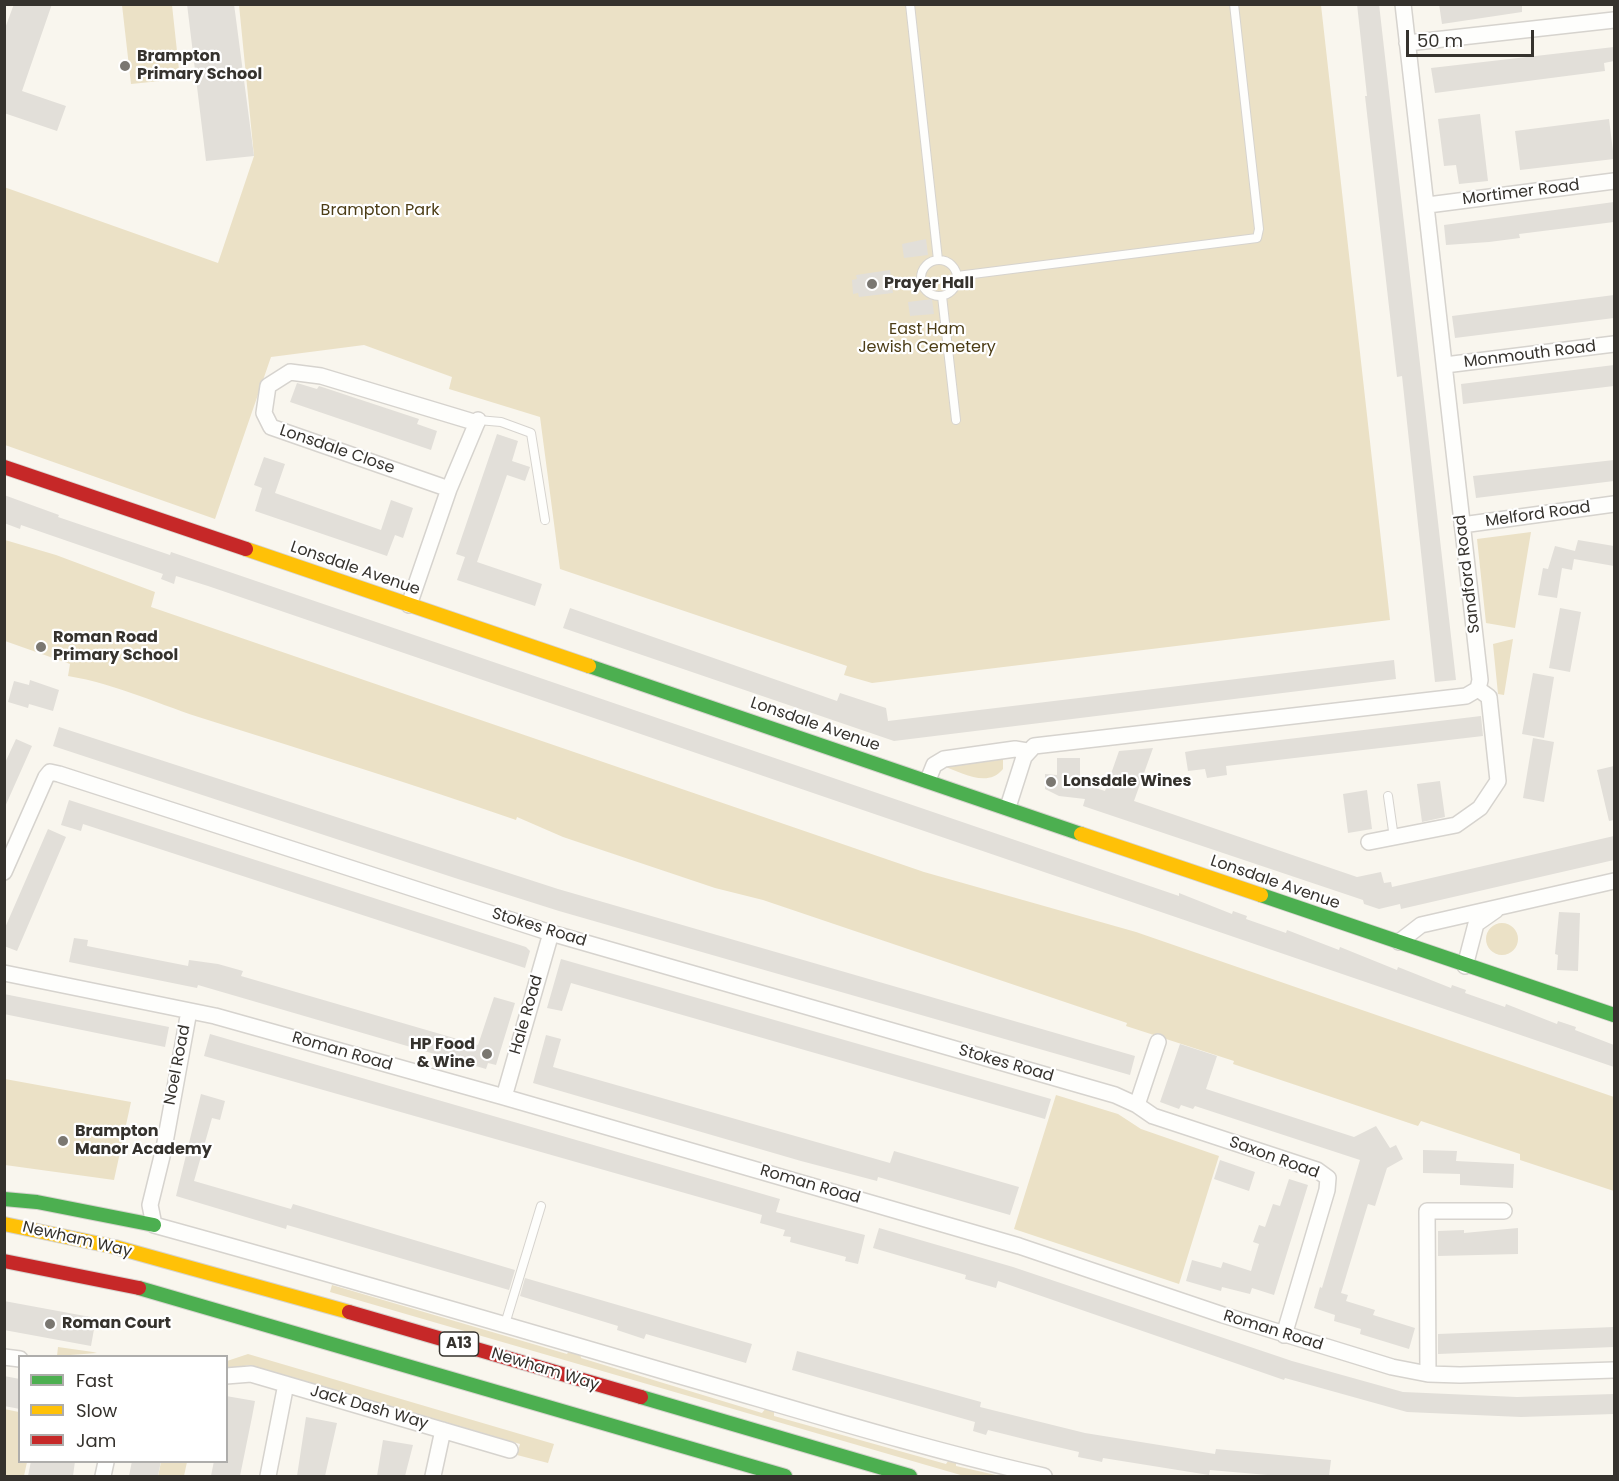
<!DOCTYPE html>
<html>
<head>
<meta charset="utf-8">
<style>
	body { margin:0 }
	#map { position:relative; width:1619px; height:1481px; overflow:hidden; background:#f9f6ee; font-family:Poppins,sans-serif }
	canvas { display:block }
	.frame { position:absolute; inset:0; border:6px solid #35322d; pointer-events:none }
	.legend { position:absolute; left:18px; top:1355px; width:210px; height:108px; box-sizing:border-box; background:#fff; border:2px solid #aeadab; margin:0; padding:8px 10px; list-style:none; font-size:18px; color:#35322d }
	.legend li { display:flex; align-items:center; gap:12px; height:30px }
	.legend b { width:30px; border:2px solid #aeadab }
	.scale { position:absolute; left:1406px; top:30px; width:128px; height:27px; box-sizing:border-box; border:3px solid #35322d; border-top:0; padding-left:8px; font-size:18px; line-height:21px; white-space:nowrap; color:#35322d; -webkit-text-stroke:4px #fff; paint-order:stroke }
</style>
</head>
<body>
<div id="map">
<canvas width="1619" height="1481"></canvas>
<div class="frame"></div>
<ul class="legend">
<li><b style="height:8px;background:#4caf50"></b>Fast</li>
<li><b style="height:8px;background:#ffc107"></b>Slow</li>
<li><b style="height:8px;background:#c62828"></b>Jam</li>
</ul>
<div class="scale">50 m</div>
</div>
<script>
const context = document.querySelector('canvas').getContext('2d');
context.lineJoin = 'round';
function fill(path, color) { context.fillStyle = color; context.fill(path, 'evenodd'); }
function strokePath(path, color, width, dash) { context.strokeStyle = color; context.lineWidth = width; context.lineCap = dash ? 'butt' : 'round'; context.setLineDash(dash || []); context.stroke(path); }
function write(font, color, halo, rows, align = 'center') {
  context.font = font + ' Poppins,sans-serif'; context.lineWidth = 4.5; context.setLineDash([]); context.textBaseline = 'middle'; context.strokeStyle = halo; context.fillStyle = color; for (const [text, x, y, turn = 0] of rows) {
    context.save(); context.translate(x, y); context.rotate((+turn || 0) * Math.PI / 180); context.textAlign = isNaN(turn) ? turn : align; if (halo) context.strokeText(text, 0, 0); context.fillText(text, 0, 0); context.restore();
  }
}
const green = new Path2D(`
	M 122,5 L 172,5 L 180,79 L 131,84 Z
	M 239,5 L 1321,5 L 1390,620 L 872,683 L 844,675 L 847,666 L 560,569 L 540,417 L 449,389 L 452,377 L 364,345 L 271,357 L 215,519 L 5,445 L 4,187 L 218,263 L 254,156 Z
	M 1531,532 L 1515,628 L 1486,623 L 1477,539 Z
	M 5,540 L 56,555 L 155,592 L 151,607 L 924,872 L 1136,932 L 1614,1097 L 1614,1191 L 1520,1160 L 1520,1154 L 1421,1121 L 1418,1126 L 1233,1064 L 1234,1061 L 1126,1026 L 1127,1023 L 763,900 L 715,888 L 563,837 L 517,817 L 516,820 C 413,784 309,752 208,720 C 162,706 117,684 68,676 L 70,664 L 5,641 Z
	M 1513,639 L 1504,695 L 1498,694 L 1493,644 Z
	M 1003,756 L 1003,769 C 988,788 962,773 943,766 Z
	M1486 939a16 16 0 1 1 32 0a16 16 0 1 1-32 0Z
	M 5,1079 L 131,1102 L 114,1180 L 5,1165 Z
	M 1056,1095 L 1118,1114 L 1141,1129 L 1219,1156 L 1179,1284 L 1014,1229 Z
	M 332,1285 L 567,1354 L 571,1348 L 580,1351 L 581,1358 L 762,1413 L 766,1408 L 774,1410 L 774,1416 L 946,1464 L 950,1458 L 956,1460 L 956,1466 L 1000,1476 L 964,1476 L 330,1292 Z
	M 58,1347 L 93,1352 L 97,1353 L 57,1356 Z
	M 248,1354 L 554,1444 L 548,1463 L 517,1455 L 520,1444 L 250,1365 L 227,1369 L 227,1361 Z
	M 4,1409 L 19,1412 L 20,1462 L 27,1462 L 24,1476 L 5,1476 Z
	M 161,1462 L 187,1462 L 184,1476 L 158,1476 Z`);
const building = new Path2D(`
	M 14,4 L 52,4 L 22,91 L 66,106 L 57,131 L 4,113 L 4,31 Z
	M 187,4 L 234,4 L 254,156 L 206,161 Z
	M 1357,4 L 1379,4 L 1456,680 L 1435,682 L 1402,376 L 1397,377 L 1365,96 L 1367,96 Z
	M 1439,4 L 1522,4 L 1522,12 L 1442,24 Z
	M 1614,47 L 1614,61 L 1604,63 L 1605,71 L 1435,93 L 1431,68 Z
	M 1480,114 L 1488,181 L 1459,184 L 1456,165 L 1444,166 L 1438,119 Z
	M 1609,119 L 1614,159 L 1520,170 L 1515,131 Z
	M 1614,202 L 1614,222 L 1519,234 L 1520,238 L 1489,242 L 1446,245 L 1444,225 Z
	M 926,239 L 928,255 L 904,258 L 902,244 Z
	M 890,270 L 893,293 L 859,297 L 858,293 L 853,294 L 852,280 L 857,279 L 856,275 Z
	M 1614,295 L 1614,318 L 1455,338 L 1452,316 Z
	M 932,299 L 934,314 L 910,316 L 908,302 Z
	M 1614,365 L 1614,386 L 1463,404 L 1461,384 Z
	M 297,383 L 317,389 L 319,386 L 419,419 L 417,424 L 437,431 L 431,450 L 290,402 Z
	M 497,434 L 518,441 L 512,461 L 530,467 L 525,481 L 507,475 L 477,562 L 542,584 L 535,606 L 457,580 L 465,557 L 456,554 Z
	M 264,457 L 285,464 L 275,493 L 381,530 L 391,500 L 413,508 L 403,538 L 395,535 L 387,556 L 255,511 L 262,488 L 254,485 Z
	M 1614,460 L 1614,481 L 1476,498 L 1473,476 Z
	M 4,495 L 59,515 L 58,517 L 170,555 L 171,552 L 1179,896 L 1179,893 L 1232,914 L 1233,911 L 1247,916 L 1246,919 L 1286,933 L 1287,930 L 1339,950 L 1340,947 L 1397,970 L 1398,967 L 1451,988 L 1452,985 L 1466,990 L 1465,993 L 1505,1007 L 1506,1004 L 1557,1024 L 1558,1021 L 1576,1027 L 1575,1030 L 1614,1045 L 1614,1067 L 208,586 L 176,576 L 174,584 L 161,579 L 163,574 L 21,525 L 20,529 L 4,523 Z
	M 1578,540 L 1614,546 L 1614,566 L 1574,559 L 1572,570 L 1562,568 L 1557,598 L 1538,595 L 1543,568 L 1548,569 L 1555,546 L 1575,551 Z
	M 570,608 L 837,701 L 840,693 L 886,708 L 888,721 L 1394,660 L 1396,679 L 894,741 L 563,628 Z
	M 1560,608 L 1581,612 L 1570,672 L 1549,668 Z
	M 1533,673 L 1554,677 L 1544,738 L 1522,734 Z
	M 30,680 L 59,690 L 53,711 L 29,704 L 28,708 L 8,702 L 14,681 L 29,685 Z
	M 1481,716 L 1483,736 L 1226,766 L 1227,775 L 1207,778 L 1205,769 L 1188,771 L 1185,752 L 1196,750 Z
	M 59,727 L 558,889 L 1135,1056 L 1130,1075 L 559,911 L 458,879 L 53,746 Z
	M 1533,738 L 1554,742 L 1544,802 L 1523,798 Z
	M 16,739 L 32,746 L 4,809 L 4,765 Z
	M 1153,748 L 1134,801 L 1357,877 L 1381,872 L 1384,883 L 1391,882 L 1392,887 L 1614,836 L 1614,860 L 1401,909 L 1400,904 L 1379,909 L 1364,904 L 1363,900 L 1083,806 L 1085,799 L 1059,796 L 1045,789 L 1045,774 L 1057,775 L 1057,758 L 1080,758 L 1080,783 L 1105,791 L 1119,751 Z
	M 1614,766 L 1614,820 L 1609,821 L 1597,770 Z
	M 1440,781 L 1445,817 L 1422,822 L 1417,784 Z
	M 1367,790 L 1372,829 L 1348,833 L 1343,794 Z
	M 69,800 L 526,947 L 530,951 L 525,968 L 83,824 L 81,831 L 61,825 Z
	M 48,829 L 66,837 L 17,951 L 4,946 L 4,930 Z
	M 1559,912 L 1580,913 L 1578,971 L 1557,970 L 1558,955 L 1555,954 Z
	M 74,938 L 88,940 L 87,946 L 188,966 L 189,960 L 218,964 L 243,971 L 241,976 L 478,1045 L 494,997 L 515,1003 L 496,1065 L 488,1063 L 486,1069 L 198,985 L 197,988 L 69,962 Z
	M 561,959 L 1051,1099 L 1045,1119 L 571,983 L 562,1011 L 547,1008 Z
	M 4,994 L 169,1027 L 165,1047 L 4,1014 Z
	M 210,1034 L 780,1199 L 776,1212 L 865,1235 L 858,1264 L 845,1261 L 846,1257 L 790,1242 L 791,1237 L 783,1236 L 785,1230 L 760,1223 L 762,1215 L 204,1056 Z
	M 546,1035 L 561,1039 L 553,1067 L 890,1163 L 894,1151 L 1019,1187 L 1010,1215 L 878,1177 L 877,1181 L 801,1161 L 533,1083 Z
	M 1180,1044 L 1217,1056 L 1206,1089 L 1354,1137 L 1376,1126 L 1390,1148 L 1396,1145 L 1403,1159 L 1387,1168 L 1375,1206 L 1368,1204 L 1341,1293 L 1348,1295 L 1346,1301 L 1375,1310 L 1373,1315 L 1415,1328 L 1409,1349 L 1360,1334 L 1361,1329 L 1334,1321 L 1335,1315 L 1314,1308 L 1320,1287 L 1322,1288 L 1360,1160 L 1195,1106 L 1193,1109 L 1181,1105 L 1179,1109 L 1160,1102 Z
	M 201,1094 L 225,1101 L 220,1120 L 212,1118 L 194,1181 L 291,1209 L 293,1204 L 515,1270 L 509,1290 L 301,1229 L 287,1225 L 286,1229 L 176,1196 Z
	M 1423,1150 L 1457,1151 L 1456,1161 L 1514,1164 L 1513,1188 L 1460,1185 L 1460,1174 L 1423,1173 Z
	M 1220,1160 L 1255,1172 L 1249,1191 L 1214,1179 Z
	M 1289,1179 L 1308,1185 L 1274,1295 L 1252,1288 L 1250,1294 L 1222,1287 L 1221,1291 L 1186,1281 L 1192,1260 L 1221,1268 L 1223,1262 L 1251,1271 L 1259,1244 L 1253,1242 L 1259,1225 L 1265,1227 L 1273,1204 L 1280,1206 Z
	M 879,1228 L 1013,1267 L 1292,1361 L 1403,1392 L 1517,1397 L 1614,1394 L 1614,1414 L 1521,1417 L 1407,1412 L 1285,1378 L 1284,1380 L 998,1281 L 996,1288 L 965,1279 L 966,1275 L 873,1248 Z
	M 1518,1228 L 1518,1254 L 1438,1256 L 1438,1231 L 1464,1230 L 1464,1233 Z
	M 525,1278 L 752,1344 L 746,1363 L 646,1334 L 644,1339 L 617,1330 L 618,1326 L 520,1296 Z
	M 4,1301 L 96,1318 L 91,1346 L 4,1330 Z
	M 1614,1327 L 1614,1347 L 1438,1354 L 1438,1334 Z
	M 797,1351 L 981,1402 L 980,1407 L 1085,1433 L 1215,1454 L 1216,1449 L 1331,1460 L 1329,1476 L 1279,1476 L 1210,1470 L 1209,1475 L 1103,1458 L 1102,1462 L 1093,1460 L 1078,1457 L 1079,1452 L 1032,1441 L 988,1430 L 986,1435 L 973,1431 L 975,1422 L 792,1370 Z
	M 4,1376 L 20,1379 L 20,1409 L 4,1406 Z
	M 226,1396 L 255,1401 L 252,1417 L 240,1476 L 211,1476 L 214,1461 L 226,1461 Z
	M 306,1417 L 337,1423 L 325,1476 L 297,1476 Z
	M 383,1440 L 413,1445 L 405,1476 L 377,1476 Z
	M 31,1461 L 75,1461 L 73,1476 L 28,1476 Z
	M 132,1461 L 161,1461 L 158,1476 L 129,1476 Z`);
const lane = new Path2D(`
	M 910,4 L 938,260
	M921 278a18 18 0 1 1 36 0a18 18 0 1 1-36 0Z
	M 957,276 L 1257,238 L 1259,229 L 1234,4
	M 942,296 L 956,420
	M 478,420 L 501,422 L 531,433 L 545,520
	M 1388,796 L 1394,838
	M 505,1324 L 541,1206`);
const street = new Path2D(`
	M 1407,43 L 1614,20
	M 1428,205 L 1614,181
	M 1445,365 L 1614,344
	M 449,489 L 271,427 L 264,413 L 268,386 L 290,372 L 321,376 L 477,423
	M 1462,525 L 1614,504
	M 409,605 L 449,489 L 478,420
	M 928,780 L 934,765 L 944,759 L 1015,749 L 1027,751
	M 1008,807 L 1024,757 L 1034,746 L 1466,696 L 1478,689 L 1480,680 L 1403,4
	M 1369,842 L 1456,825 L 1480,808 L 1498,781 L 1489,697 L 1478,689
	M 4,872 L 46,777 L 50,772 L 59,774 L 551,933 L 1115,1095 L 1137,1105 L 1153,1116 L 1317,1170 L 1328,1178 L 1327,1190 L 1284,1335
	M 1399,942 L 1421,925 L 1614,881
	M 1465,966 L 1476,924 L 1496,910
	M 4,973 L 215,1016 L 504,1097 L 1019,1246 L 1223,1315 L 1392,1367 L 1428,1374 L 1460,1375 L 1614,1370
	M 189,1011 L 164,1148 L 150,1205 L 154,1225 C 329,1273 503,1324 677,1375 C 799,1410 920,1448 1044,1476
	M 504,1097 L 551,933
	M 1137,1105 L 1158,1042
	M 4,1357 L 20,1359
	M 1428,1374 L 1427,1211 L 1504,1211
	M 226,1376 L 251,1374 L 510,1450
	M 103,1476 L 106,1462
	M 268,1476 L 286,1384
	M 433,1476 L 443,1430`);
const fast = new Path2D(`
	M 589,666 L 1081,834
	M 1261,895 L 1614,1015
	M 4,1199 L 37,1202 L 154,1225
	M 139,1288 L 785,1476
	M 641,1397 L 910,1476`);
const slow = new Path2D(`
	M 246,549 L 589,666
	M 1081,834 L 1261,895
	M 4,1224 L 115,1247 L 349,1312`);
const jam = new Path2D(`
	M 4,467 L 246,549
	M 4,1261 L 139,1288
	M 349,1312 L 641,1397`);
const markers = [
	[125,66,6,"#7a7771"],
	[872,284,6,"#7a7771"],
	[41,647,6,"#7a7771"],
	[1051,782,6,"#7a7771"],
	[487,1054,6,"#7a7771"],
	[63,1141,6,"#7a7771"],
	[50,1324,6,"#7a7771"]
];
const shields = [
	[459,1344,39]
];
const shieldNames = [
	["A13",459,1344]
];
const poiNames = [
	["Brampton",137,57],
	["Primary School",137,75],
	["Prayer Hall",884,284],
	["Roman Road",53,638],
	["Primary School",53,656],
	["Lonsdale Wines",1063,782],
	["HP Food",475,1045,"right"],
	["& Wine",475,1063,"right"],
	["Brampton",75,1132],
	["Manor Academy",75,1150],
	["Roman Court",62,1324]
];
const streetNames = [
	["Mortimer Road",1521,193,-7],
	["Monmouth Road",1530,355,-7],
	["Lonsdale Close",337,450,19],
	["Melford Road",1538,515,-8],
	["Lonsdale Avenue",355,569,19],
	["Sandford Road",1468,574,-97],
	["Lonsdale Avenue",815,725,19],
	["Lonsdale Avenue",1275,883,19],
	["Stokes Road",539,928,17],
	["Hale Road",527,1015,-74],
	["Roman Road",342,1052,16],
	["Stokes Road",1006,1064,16],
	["Noel Road",178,1065,-79],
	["Saxon Road",1274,1158,20],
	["Roman Road",810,1185,16],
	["Newham Way",77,1240,13],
	["Roman Road",1273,1331,17],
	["Newham Way",545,1370,17],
	["Jack Dash Way",369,1408,16]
];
const parkNames = [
	["Brampton Park",380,211],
	["East Ham",927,330],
	["Jewish Cemetery",927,348]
];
fill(green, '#ebe1c6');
fill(building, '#e2dfd9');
strokePath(lane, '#d6d3ce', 10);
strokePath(street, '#d6d3ce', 18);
strokePath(fast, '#d6d3ce', 16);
strokePath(slow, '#d6d3ce', 16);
strokePath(jam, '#d6d3ce', 16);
strokePath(lane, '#fefefc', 8);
strokePath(street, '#fefefc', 15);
strokePath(fast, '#4caf50', 14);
strokePath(slow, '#ffc107', 14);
strokePath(jam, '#c62828', 14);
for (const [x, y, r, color] of markers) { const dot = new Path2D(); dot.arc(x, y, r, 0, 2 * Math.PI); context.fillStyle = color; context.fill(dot); strokePath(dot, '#fff', 2); }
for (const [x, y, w] of shields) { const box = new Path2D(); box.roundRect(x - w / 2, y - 12, w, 24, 4.5); context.fillStyle = '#fff'; context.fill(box); strokePath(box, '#35322d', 1.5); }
write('bold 15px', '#35322d', null, shieldNames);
write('bold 16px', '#35322d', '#fff', poiNames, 'left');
write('16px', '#35322d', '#fff', streetNames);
write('16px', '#4c3d16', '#fff', parkNames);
</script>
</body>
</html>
